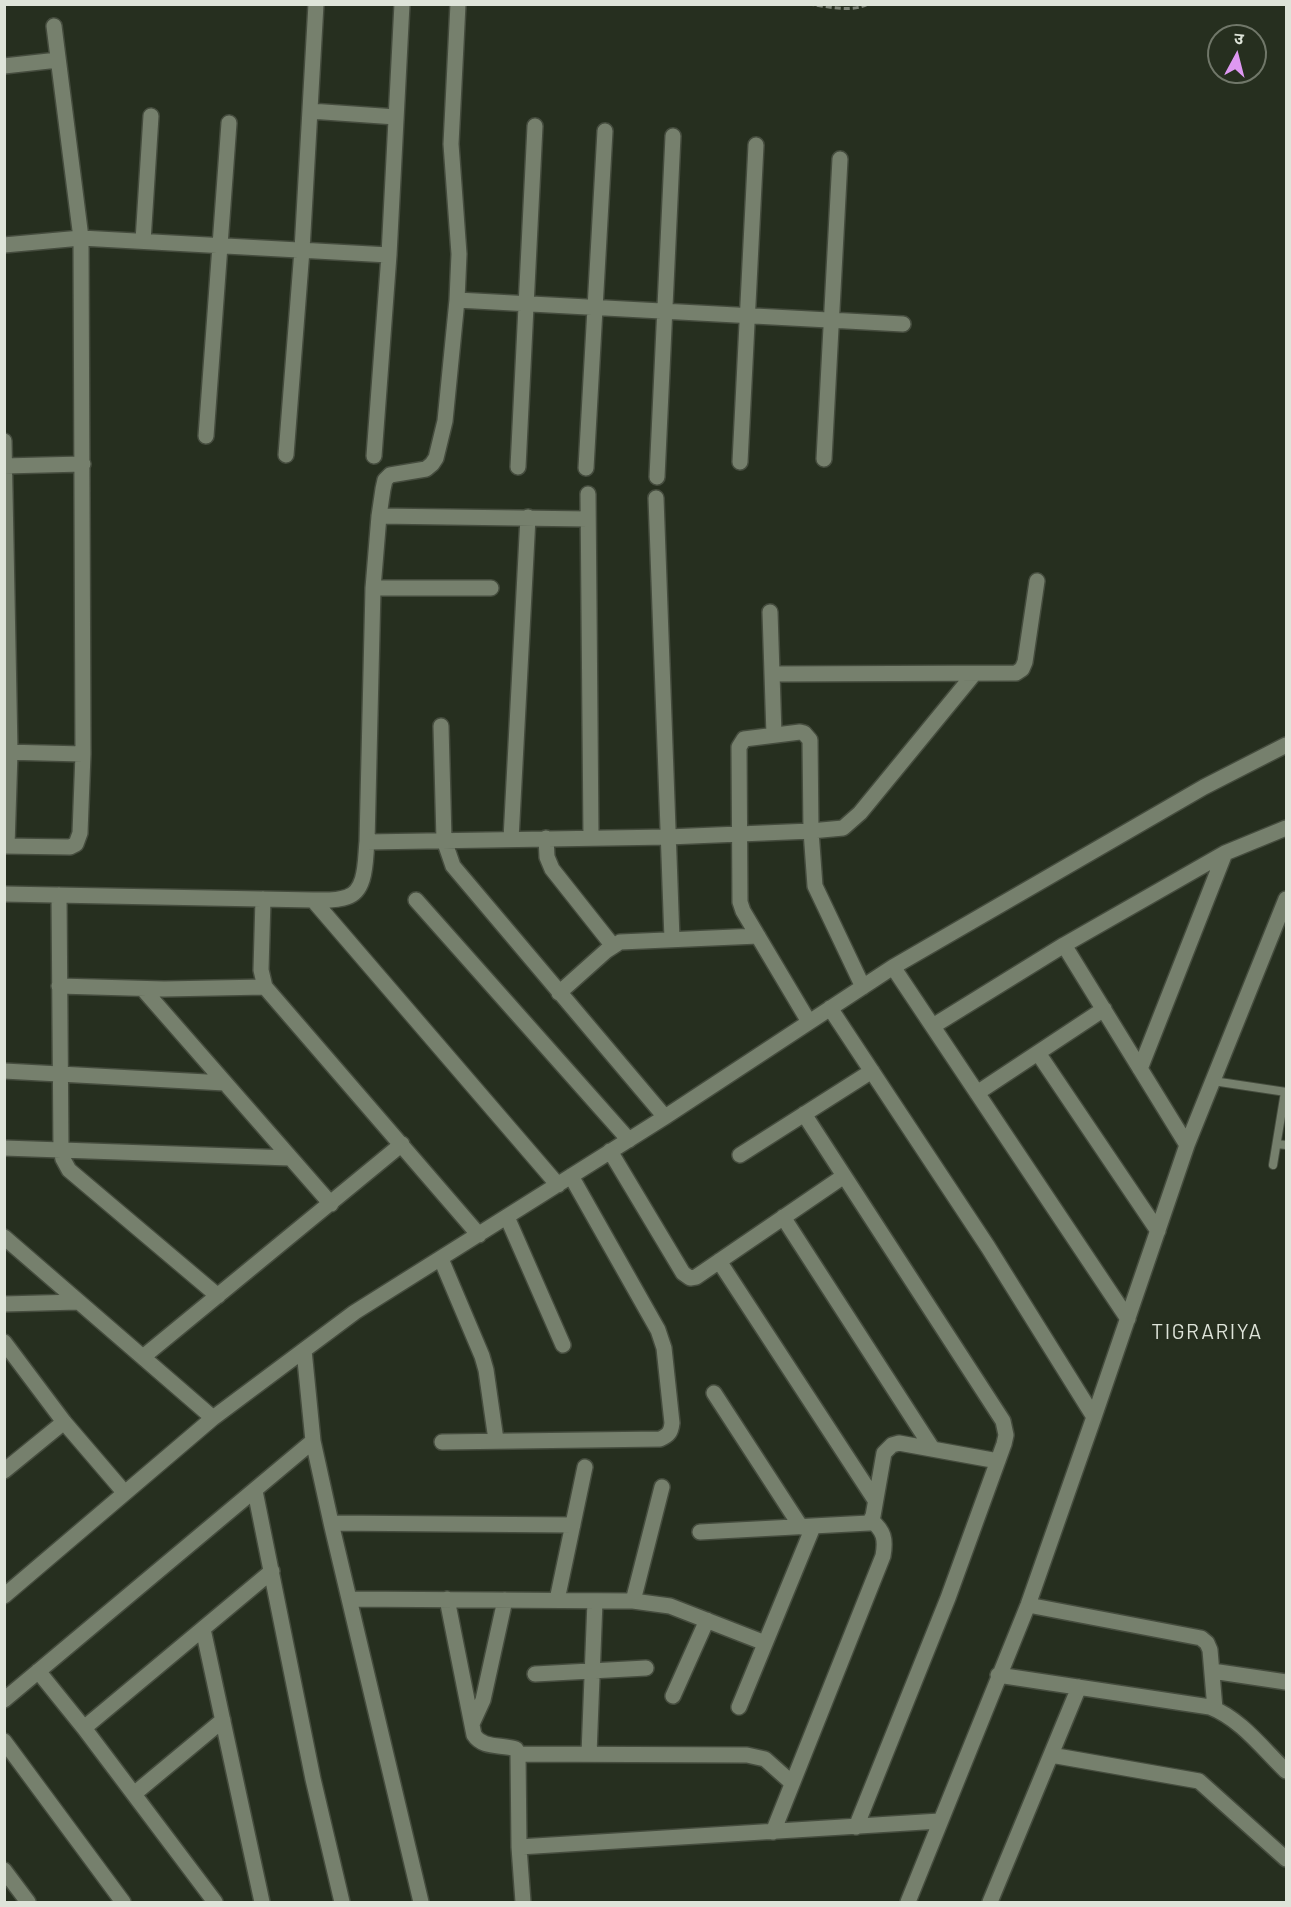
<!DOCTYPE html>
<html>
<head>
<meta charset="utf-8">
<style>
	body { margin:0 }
	#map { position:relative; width:1291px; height:1907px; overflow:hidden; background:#262f1f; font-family:Barlow,"Noto Sans Devanagari",sans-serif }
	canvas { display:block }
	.frame { position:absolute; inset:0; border:6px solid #dee4d9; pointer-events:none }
	.north { position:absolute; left:1207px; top:24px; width:60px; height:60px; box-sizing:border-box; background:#262f1f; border:2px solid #707769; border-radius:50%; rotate:7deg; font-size:16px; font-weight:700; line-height:24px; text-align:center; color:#dee4d9 }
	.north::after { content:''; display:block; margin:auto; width:21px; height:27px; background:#de98f2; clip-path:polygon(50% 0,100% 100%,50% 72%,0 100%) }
</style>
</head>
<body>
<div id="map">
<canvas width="1291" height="1907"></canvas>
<div class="frame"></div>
<div class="north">उ</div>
</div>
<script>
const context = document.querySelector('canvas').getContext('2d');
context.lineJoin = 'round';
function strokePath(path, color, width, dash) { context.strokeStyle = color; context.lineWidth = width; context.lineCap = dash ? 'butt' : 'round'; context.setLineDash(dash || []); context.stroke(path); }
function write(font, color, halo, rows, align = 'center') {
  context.font = font + ' Barlow,sans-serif'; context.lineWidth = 6; context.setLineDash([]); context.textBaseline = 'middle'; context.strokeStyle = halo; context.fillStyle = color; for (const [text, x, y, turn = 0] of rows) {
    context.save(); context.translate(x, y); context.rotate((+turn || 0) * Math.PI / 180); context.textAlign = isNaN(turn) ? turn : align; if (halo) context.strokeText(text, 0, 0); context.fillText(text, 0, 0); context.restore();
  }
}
const path = new Path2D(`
	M 808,4 C 825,6 852,13 868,4`);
const service = new Path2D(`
	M 1213,1081 L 1286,1092
	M 1277,1144 L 1286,1145
	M 1273,1165 L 1285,1092`);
const minor = new Path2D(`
	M 4,66 L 58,60
	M 310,111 L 396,117
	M 143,241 L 151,116
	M 4,245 L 81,238 L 389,255
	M 457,300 L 903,324
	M 206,436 L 229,123
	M 4,441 L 10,752 L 7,846
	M 286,455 L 302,250 L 316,4
	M 374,456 L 389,255 L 402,4
	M 824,459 L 840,159
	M 740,462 L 756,145
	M 4,466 L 83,464
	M 518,467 L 535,126
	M 586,468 L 605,131
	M 657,477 L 673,136
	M 588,494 L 591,837
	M 656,498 L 672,939
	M 379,516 L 588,519
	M 373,588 L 491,588
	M 770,612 L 774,735
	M 772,674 L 1016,673 L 1022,669 L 1025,662 L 1037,581
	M 441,726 L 444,840 L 453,866 L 665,1117
	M 4,752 L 83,754
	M 546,838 L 547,857 L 552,869 L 613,946
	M 511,839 L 528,517
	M 367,842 L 668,837 L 811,831 L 843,828 L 860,813 L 974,674
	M 4,846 L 70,847 L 76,844 L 80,833 L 83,754 L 81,238 L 54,26
	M 4,894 L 313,900 C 324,900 337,901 347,897 C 367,891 365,859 367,842 L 373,588 L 379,516 L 383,489 L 385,480 L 390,475 L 426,469 L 432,464 L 436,458 L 445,421 L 457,300 L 459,254 L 451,144 L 458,4
	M 59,895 L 61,1150 L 63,1159 L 69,1170 L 218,1296
	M 263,899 L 261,970 L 265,987 L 479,1235
	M 313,900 L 558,1185
	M 416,900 L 629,1140
	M 1064,945 L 1187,1145
	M 893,967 L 1128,1319
	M 59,986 L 164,989 L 265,987
	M 143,989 L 331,1204
	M 559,993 L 606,951 L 620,942 L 758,936
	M 830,1008 L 988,1247 L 1094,1417
	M 809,1022 L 743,911 L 740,902 L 739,747 L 744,739 L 800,732 L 804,733 L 810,740 L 811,831 L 815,886 L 863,987
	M 933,1026 L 1064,945 L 1225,853 L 1286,828
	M 1038,1053 L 1158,1231
	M 1140,1069 L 1225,853
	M 4,1071 L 225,1083
	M 977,1093 L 1104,1009
	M 804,1114 L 1003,1421 L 1006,1435 L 1004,1444 L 948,1598 L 856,1827
	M 4,1148 L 290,1158
	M 610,1151 L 683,1273 L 690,1278 L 696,1277 L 844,1176
	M 740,1155 L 872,1071
	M 507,1217 L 563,1345
	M 783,1217 L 932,1448
	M 4,1237 L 213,1418
	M 441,1259 L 482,1356 L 486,1370 L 496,1440
	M 719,1261 L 875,1500
	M 4,1304 L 78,1302
	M 4,1342 L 64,1422 L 124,1492
	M 304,1350 L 313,1441 L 332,1527 L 421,1902
	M 143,1357 L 402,1144
	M 714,1393 L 801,1527
	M 442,1442 L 660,1439 C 669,1435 671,1432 672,1423 L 664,1348 L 658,1330 L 571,1176
	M 4,1471 L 64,1422
	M 255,1491 L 313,1779 L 342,1902
	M 331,1523 L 573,1525
	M 700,1532 L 869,1523 L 873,1516 L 884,1453 L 892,1445 L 899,1443 L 998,1461
	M 4,1596 L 213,1418 L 355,1312 L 665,1117 L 893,967 L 1204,787 L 1286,745
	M 349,1599 L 633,1601 L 670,1606 L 765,1643
	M 447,1599 L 474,1735 C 483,1749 502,1744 516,1749 L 518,1754 L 519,1847 L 523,1902
	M 557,1600 L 585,1467
	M 633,1601 L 662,1487
	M 1028,1605 L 1201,1638 L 1207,1643 L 1210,1650 L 1215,1709
	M 203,1629 L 262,1902
	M 38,1671 L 84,1728 L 215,1902
	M 1212,1671 L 1286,1682
	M 535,1674 L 646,1668
	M 998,1675 L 1210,1707 C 1241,1719 1263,1749 1286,1771
	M 673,1696 L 707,1620
	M 4,1700 L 313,1441
	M 739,1707 L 813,1527
	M 472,1724 L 483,1700 L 505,1600
	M 84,1728 L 272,1571
	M 4,1741 L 123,1902
	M 518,1754 L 747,1755 L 765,1759 L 792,1783
	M 589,1754 L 595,1601
	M 1051,1755 L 1199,1781 L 1286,1859
	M 134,1794 L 223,1720
	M 773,1832 L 883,1556 C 886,1539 884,1531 871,1520
	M 519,1847 L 940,1821
	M 4,1870 L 28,1902
	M 908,1902 L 1028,1605 L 1094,1417 L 1187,1145 L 1286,899
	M 990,1902 L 1079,1687`);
const quarterNames = [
	["TIGRARIYA",1207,1332]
];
strokePath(service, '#454c3e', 10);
strokePath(minor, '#454c3e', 18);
strokePath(path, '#7b8275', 3, [6, 3]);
strokePath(service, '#76806d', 8);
strokePath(minor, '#76806d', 15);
context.letterSpacing = '1.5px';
write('21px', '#dee4d9', '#262f1f', quarterNames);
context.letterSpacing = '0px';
</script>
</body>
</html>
